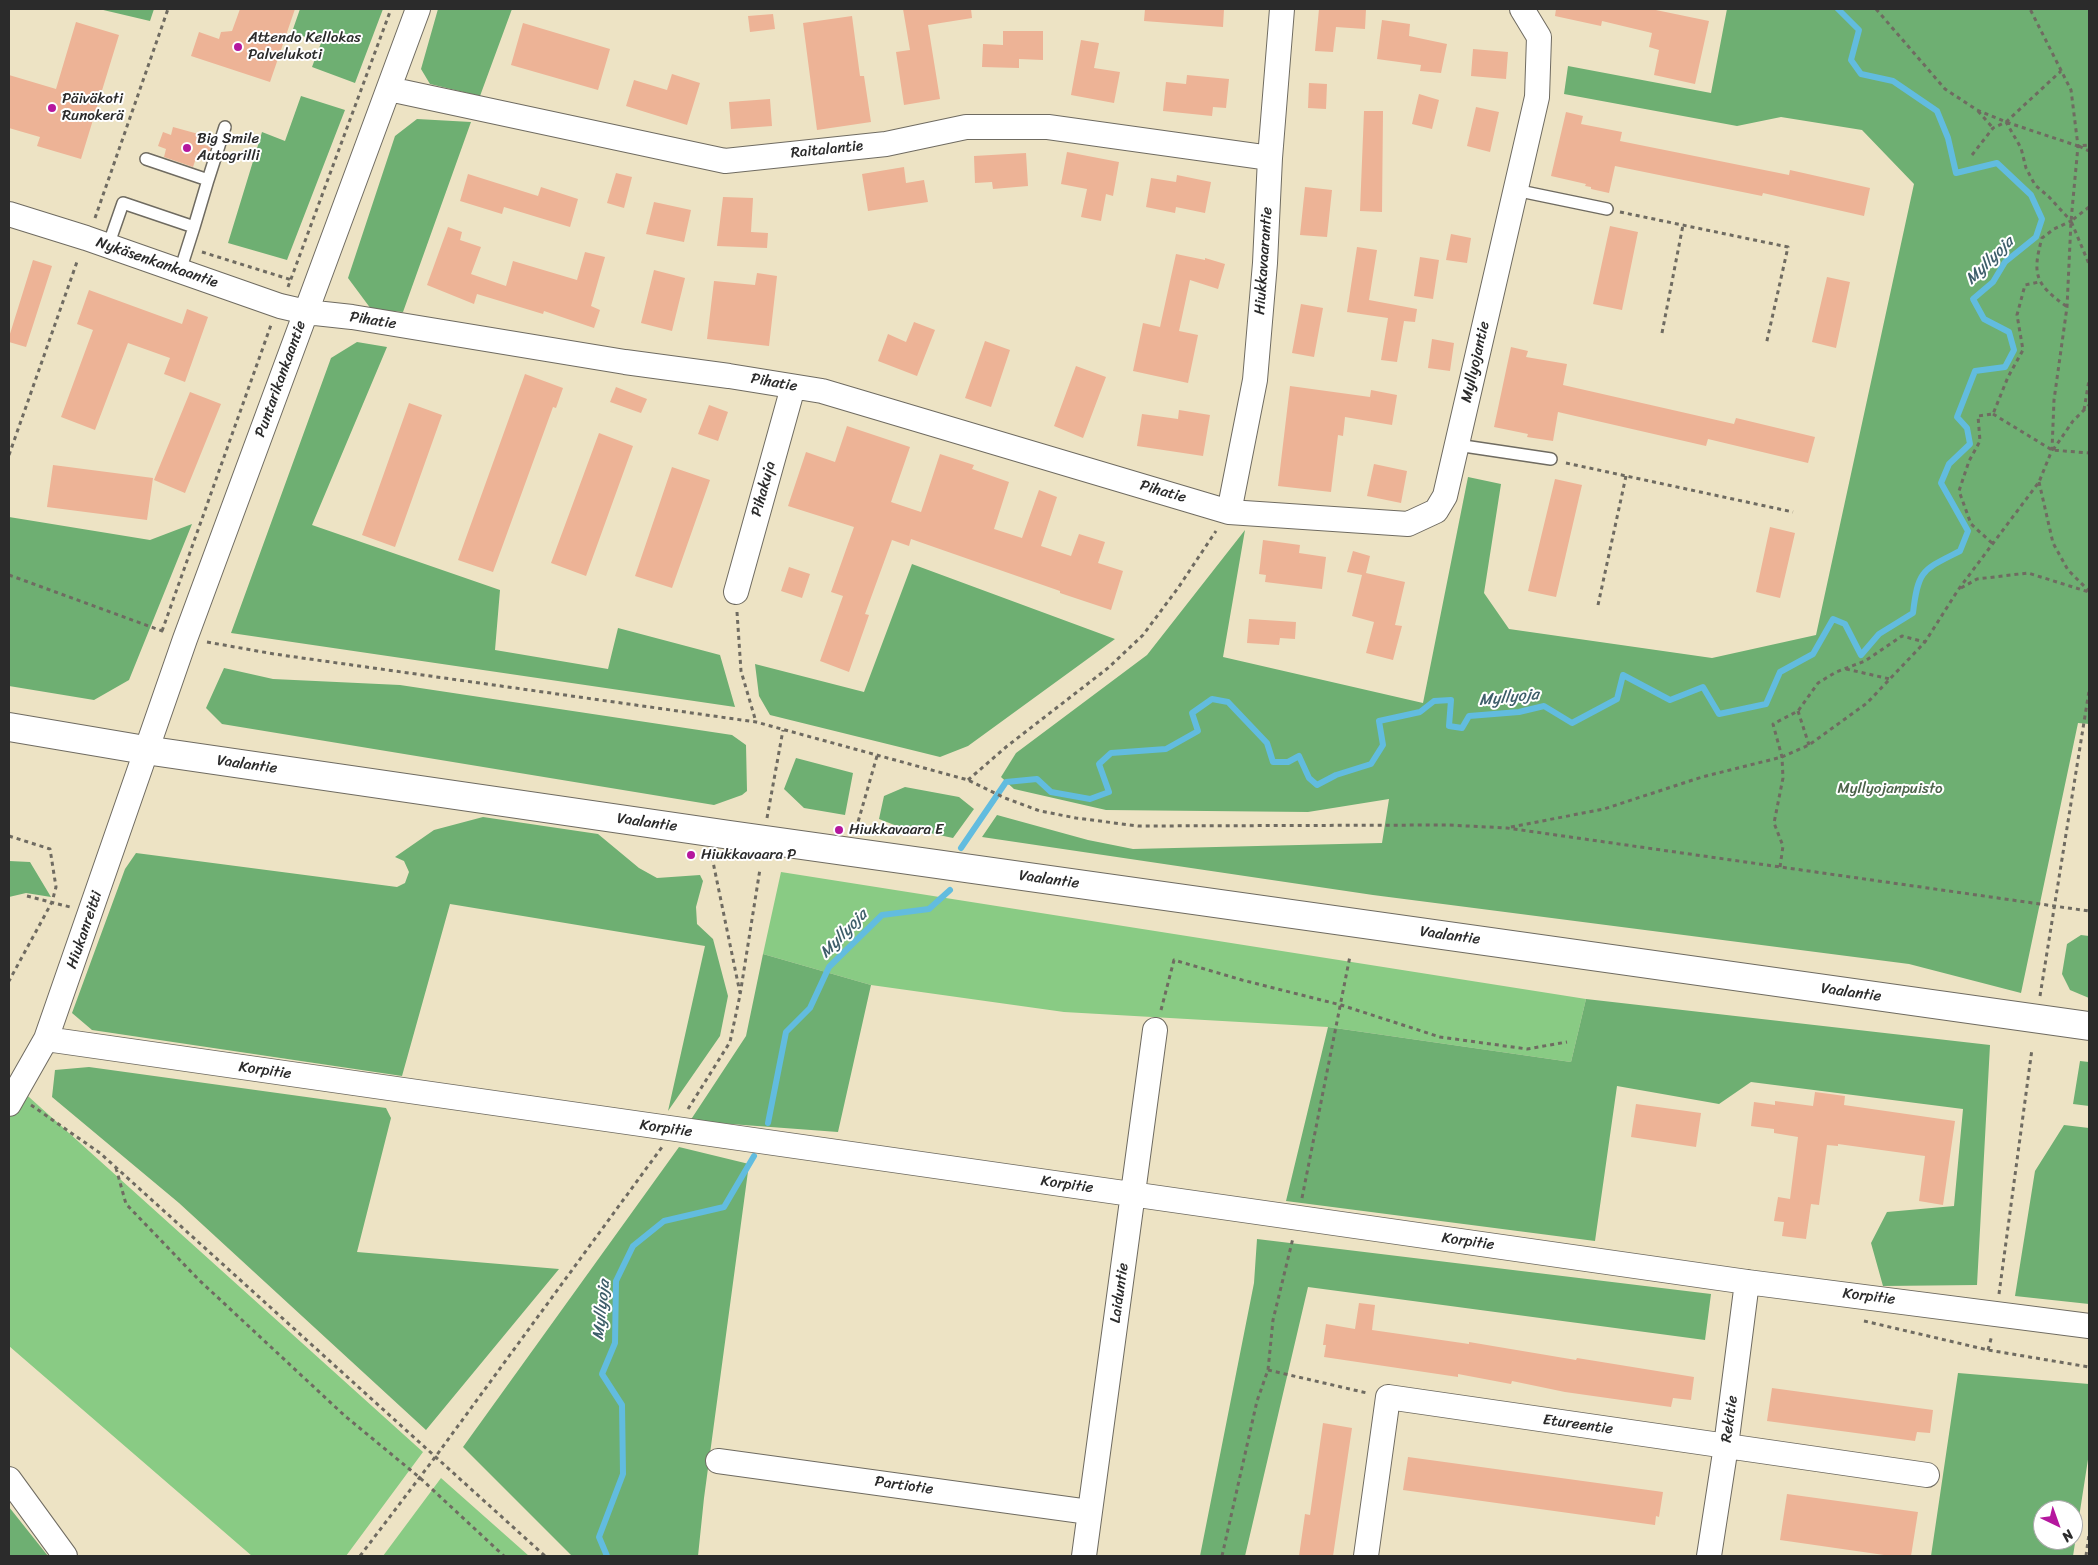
<!DOCTYPE html>
<html>
<head>
<meta charset="utf-8">
<style>
	body { margin:0 }
	#map { position:relative; width:2098px; height:1565px; overflow:hidden; background:#ede3c4; font-family:Sriracha,sans-serif }
	canvas { display:block }
	.frame { position:absolute; inset:0; border:10px solid #2b2b2b; pointer-events:none }
	.north { position:absolute; left:2033px; top:1500px; width:50px; height:50px; box-sizing:border-box; background:#fff; border:1px solid #aaa; border-radius:50%; rotate:138deg; font-size:14px; font-weight:700; line-height:20px; text-align:center; color:#2b2b2b }
	.north::after { content:''; display:block; margin:auto; width:18px; height:22px; background:#b5179e; clip-path:polygon(50% 0,100% 100%,50% 72%,0 100%) }
</style>
</head>
<body>
<div id="map">
<canvas width="2098" height="1565"></canvas>
<div class="frame"></div>
<div class="north">N</div>
</div>
<script>
const context = document.querySelector('canvas').getContext('2d');
context.lineJoin = 'round';
function fill(path, color) { context.fillStyle = color; context.fill(path, 'evenodd'); }
function strokePath(path, color, width, dash) { context.strokeStyle = color; context.lineWidth = width; context.lineCap = dash ? 'butt' : 'round'; context.setLineDash(dash || []); context.stroke(path); }
function write(font, color, halo, rows, align = 'center') {
  context.font = font + ' Sriracha,sans-serif'; context.lineWidth = 4; context.setLineDash([]); context.textBaseline = 'middle'; context.strokeStyle = halo; context.fillStyle = color; for (const [text, x, y, turn = 0] of rows) {
    context.save(); context.translate(x, y); context.rotate((+turn || 0) * Math.PI / 180); context.textAlign = isNaN(turn) ? turn : align; if (halo) context.strokeText(text, 0, 0); context.fillText(text, 0, 0); context.restore();
  }
}
const green = new Path2D(`
	M 781,872 L 1586,999 L 1571,1062 L 1328,1027 L 1064,1012 L 871,985 L 763,954 Z
	M 9,1079 L 423,1452 L 346,1556 L 252,1556 L 9,1346 Z
	M 441,1478 L 529,1556 L 383,1556 Z`);
const forest = new Path2D(`
	M 99,9 L 154,9 L 150,21 Z
	M 300,9 L 383,9 L 355,83 L 312,67 L 321,43 L 292,32 Z
	M 438,9 L 512,9 L 480,96 L 430,84 L 421,69 Z
	M 1727,9 L 2089,9 L 2089,724 L 2078,723 L 2021,993 L 1909,964 L 1373,895 L 982,837 L 997,815 L 1088,840 L 1133,849 L 1382,843 L 1389,799 L 1308,812 L 1106,810 L 1014,789 L 1001,777 L 1016,753 L 1147,655 L 1245,530 L 1223,657 L 1423,703 L 1468,477 L 1501,484 L 1484,593 L 1509,629 L 1712,658 L 1816,635 L 1914,184 L 1862,130 L 1781,117 L 1737,126 L 1564,94 L 1568,66 L 1711,93 Z
	M 301,96 L 345,110 L 287,260 L 228,243 L 262,132 L 285,141 Z
	M 417,119 L 471,122 L 403,312 L 371,309 L 348,278 L 395,136 Z
	M 357,342 L 387,347 L 312,525 L 500,590 L 495,650 L 608,669 L 618,628 L 720,655 L 735,707 L 231,633 L 331,358 Z
	M 9,517 L 150,540 L 192,524 L 129,680 L 94,700 L 9,686 Z
	M 912,564 L 1115,639 L 968,746 L 940,757 L 770,715 L 759,696 L 755,664 L 864,692 Z
	M 224,668 L 273,679 L 400,685 L 732,735 L 746,745 L 747,791 L 742,795 L 714,805 L 222,724 L 206,708 Z
	M 796,758 L 853,773 L 845,815 L 804,808 L 784,789 Z
	M 905,787 L 959,797 L 974,809 L 953,838 L 897,826 L 879,819 L 884,796 Z
	M 483,817 L 598,834 L 639,868 L 657,878 L 700,875 L 703,881 L 696,907 L 697,924 L 713,939 L 728,996 L 720,1036 L 668,1111 L 705,946 L 450,904 L 402,1076 L 92,1030 L 72,1013 L 125,869 L 136,853 L 397,887 L 405,883 L 409,872 L 404,861 L 395,857 L 434,830 Z
	M 9,861 L 30,862 L 51,897 L 26,893 L 9,897 Z
	M 2081,935 L 2089,936 L 2089,998 L 2070,990 L 2062,974 L 2067,944 Z
	M 763,954 L 871,985 L 838,1132 L 690,1121 L 746,1036 Z
	M 1586,999 L 1990,1045 L 1977,1285 L 1883,1286 L 1871,1243 L 1887,1212 L 1954,1206 L 1963,1109 L 1751,1082 L 1719,1104 L 1617,1086 L 1595,1241 L 1286,1201 L 1328,1027 L 1571,1062 Z
	M 2080,1061 L 2089,1062 L 2089,1106 L 2073,1104 Z
	M 89,1067 L 386,1108 L 391,1118 L 357,1252 L 559,1269 L 426,1430 L 179,1203 L 52,1097 L 55,1070 Z
	M 2064,1125 L 2089,1128 L 2089,1304 L 2015,1296 L 2035,1171 Z
	M 679,1147 L 749,1164 L 704,1498 L 698,1556 L 572,1556 L 463,1447 Z
	M 1257,1239 L 1711,1294 L 1705,1340 L 1308,1287 L 1245,1556 L 1200,1556 L 1254,1283 Z
	M 1958,1373 L 2089,1384 L 2089,1453 L 2073,1556 L 1931,1556 ZM 2043,1510 L 2073,1510 L 2073,1540 L 2043,1540 Z
	M 9,1507 L 48,1556 L 9,1556 Z`);
const stream = new Path2D(`
	M 961,848 L 1006,782 L 1037,779 L 1051,792 L 1090,799 L 1109,792 L 1099,764 L 1111,753 L 1166,749 L 1198,731 L 1192,713 L 1212,699 L 1228,702 L 1267,743 L 1273,762 L 1288,762 L 1299,756 L 1309,778 L 1317,785 L 1336,775 L 1371,764 L 1383,745 L 1379,721 L 1420,712 L 1434,701 L 1451,700 L 1449,726 L 1462,728 L 1469,716 L 1519,712 L 1544,706 L 1572,723 L 1617,699 L 1623,675 L 1670,700 L 1703,687 L 1719,714 L 1766,704 L 1780,672 L 1813,654 L 1833,619 L 1845,624 L 1861,655 L 1879,634 L 1913,613 C 1918,569 1923,570 1960,551 L 1968,531 L 1941,483 L 1949,464 L 1970,444 L 1967,428 L 1957,417 L 1975,371 L 2005,367 L 2014,350 L 2009,332 L 1984,319 L 1973,299 L 1993,282 L 2005,262 L 2036,237 L 2042,219 L 2031,195 L 1997,163 L 1956,173 L 1948,138 L 1937,111 L 1893,81 L 1861,74 L 1851,60 L 1859,30 L 1838,9
	M 768,1123 L 786,1032 L 810,1008 L 829,967 L 882,915 L 929,909 L 950,890
	M 607,1556 L 599,1537 L 623,1474 L 622,1405 L 602,1374 L 615,1343 L 616,1281 L 633,1246 L 664,1221 L 724,1207 L 754,1156`);
const building = new Path2D(`
	M 240,9 L 295,9 L 270,82 L 191,56 L 199,32 L 219,39 L 221,32 L 232,31 Z
	M 903,9 L 971,9 L 972,18 L 928,25 L 940,99 L 904,105 L 896,52 L 910,50 Z
	M 1145,9 L 1224,9 L 1223,27 L 1144,21 Z
	M 1319,9 L 1366,9 L 1365,29 L 1336,27 L 1333,52 L 1315,51 Z
	M 1556,9 L 1651,9 L 1709,21 L 1695,84 L 1654,75 L 1659,50 L 1649,47 L 1652,33 L 1602,21 L 1601,26 L 1555,16 Z
	M 773,14 L 775,29 L 750,32 L 748,16 Z
	M 852,16 L 860,76 L 864,76 L 871,122 L 817,130 L 803,23 Z
	M 1382,20 L 1410,24 L 1409,36 L 1447,44 L 1441,73 L 1420,71 L 1421,65 L 1377,59 Z
	M 76,22 L 119,35 L 81,159 L 37,146 L 40,137 L 9,128 L 9,75 L 56,89 Z
	M 523,23 L 610,49 L 598,90 L 511,65 Z
	M 1003,31 L 1043,31 L 1043,60 L 1019,59 L 1019,68 L 982,67 L 983,44 L 1003,45 Z
	M 1081,40 L 1099,43 L 1094,68 L 1120,72 L 1114,103 L 1071,95 Z
	M 1473,49 L 1508,52 L 1506,79 L 1471,76 Z
	M 672,74 L 700,83 L 687,125 L 626,106 L 634,80 L 667,90 Z
	M 1187,75 L 1229,79 L 1226,108 L 1213,107 L 1212,116 L 1163,111 L 1166,82 L 1186,84 Z
	M 1309,83 L 1327,84 L 1326,109 L 1308,108 Z
	M 1419,94 L 1439,100 L 1432,129 L 1412,124 Z
	M 770,99 L 772,126 L 731,129 L 729,102 Z
	M 1476,107 L 1499,112 L 1490,152 L 1467,146 Z
	M 1364,111 L 1383,111 L 1382,212 L 1360,211 Z
	M 1566,112 L 1583,116 L 1581,124 L 1622,132 L 1620,141 L 1789,175 L 1790,170 L 1870,188 L 1864,216 L 1763,193 L 1762,196 L 1615,166 L 1609,193 L 1591,189 L 1591,187 L 1585,186 L 1586,184 L 1551,176 Z
	M 173,127 L 202,135 L 199,143 L 211,147 L 206,162 L 196,158 L 193,167 L 164,157 L 166,149 L 158,146 L 163,132 L 171,135 Z
	M 1067,152 L 1119,162 L 1113,196 L 1106,194 L 1101,221 L 1081,217 L 1087,189 L 1061,184 Z
	M 1026,153 L 1028,186 L 993,189 L 992,182 L 975,183 L 974,156 Z
	M 904,167 L 906,183 L 924,180 L 928,202 L 868,211 L 862,174 Z
	M 616,173 L 632,177 L 624,208 L 607,203 Z
	M 468,174 L 538,196 L 541,187 L 578,199 L 570,227 L 504,207 L 502,214 L 460,201 Z
	M 1177,175 L 1211,182 L 1205,213 L 1176,207 L 1175,213 L 1146,207 L 1151,178 L 1176,182 Z
	M 1305,187 L 1332,190 L 1327,237 L 1300,235 Z
	M 723,197 L 753,198 L 751,232 L 768,233 L 767,248 L 717,246 Z
	M 654,202 L 691,210 L 684,242 L 646,234 Z
	M 1610,226 L 1638,232 L 1622,310 L 1593,304 Z
	M 448,227 L 462,232 L 460,240 L 481,247 L 471,274 L 506,286 L 513,261 L 577,280 L 585,252 L 605,257 L 591,306 L 600,310 L 594,328 L 544,311 L 543,314 L 477,294 L 474,304 L 427,285 Z
	M 1451,234 L 1471,238 L 1467,263 L 1446,260 Z
	M 1357,247 L 1377,250 L 1369,300 L 1417,309 L 1415,322 L 1404,321 L 1397,362 L 1381,360 L 1388,318 L 1347,312 Z
	M 1176,254 L 1205,260 L 1205,258 L 1225,264 L 1218,289 L 1190,280 L 1179,331 L 1198,335 L 1188,383 L 1133,371 L 1143,323 L 1160,327 Z
	M 1420,257 L 1439,260 L 1433,299 L 1414,296 Z
	M 33,260 L 52,266 L 26,347 L 9,342 L 9,337 Z
	M 654,270 L 685,278 L 672,331 L 641,323 Z
	M 757,273 L 777,276 L 769,346 L 707,339 L 714,281 L 755,285 Z
	M 1827,277 L 1850,282 L 1836,348 L 1812,342 Z
	M 89,290 L 182,324 L 187,309 L 208,317 L 185,382 L 164,374 L 170,358 L 128,343 L 95,430 L 61,417 L 93,330 L 77,324 Z
	M 1301,304 L 1323,308 L 1314,357 L 1292,353 Z
	M 914,322 L 935,330 L 917,376 L 878,361 L 888,334 L 906,342 Z
	M 1432,339 L 1454,343 L 1450,371 L 1428,368 Z
	M 985,341 L 1010,350 L 991,407 L 965,398 Z
	M 1511,347 L 1528,351 L 1526,357 L 1567,364 L 1563,385 L 1734,424 L 1736,418 L 1815,437 L 1808,463 L 1708,439 L 1706,446 L 1558,412 L 1553,441 L 1527,437 L 1528,434 L 1494,427 Z
	M 1076,366 L 1106,377 L 1083,438 L 1054,426 Z
	M 525,374 L 563,388 L 556,408 L 553,407 L 493,572 L 458,560 Z
	M 1290,386 L 1370,397 L 1371,390 L 1397,395 L 1392,425 L 1345,417 L 1343,436 L 1338,435 L 1331,492 L 1278,486 Z
	M 616,387 L 647,399 L 641,413 L 610,402 Z
	M 190,392 L 221,404 L 185,493 L 154,480 Z
	M 409,403 L 442,415 L 395,547 L 362,535 Z
	M 709,405 L 728,412 L 718,441 L 698,434 Z
	M 1179,410 L 1210,415 L 1203,456 L 1137,446 L 1142,414 L 1178,419 Z
	M 847,426 L 910,447 L 891,502 L 921,512 L 940,454 L 974,465 L 972,469 L 1009,482 L 994,529 L 1022,538 L 1039,490 L 1057,497 L 1041,546 L 1071,556 L 1079,534 L 1105,542 L 1098,563 L 1123,571 L 1111,610 L 1060,593 L 1060,591 L 911,539 L 909,546 L 892,540 L 865,614 L 869,615 L 849,672 L 820,661 L 843,596 L 831,592 L 854,527 L 788,506 L 806,452 L 835,462 Z
	M 599,433 L 633,446 L 586,576 L 551,563 Z
	M 1374,464 L 1407,471 L 1401,503 L 1367,496 Z
	M 53,465 L 153,478 L 147,520 L 47,507 Z
	M 672,467 L 710,480 L 672,588 L 635,576 Z
	M 1555,479 L 1582,485 L 1556,597 L 1528,591 Z
	M 1770,527 L 1795,533 L 1780,598 L 1756,592 Z
	M 1263,540 L 1300,545 L 1299,553 L 1326,557 L 1322,589 L 1265,582 L 1266,575 L 1259,574 Z
	M 1353,551 L 1370,556 L 1366,573 L 1405,582 L 1395,625 L 1402,626 L 1393,660 L 1366,653 L 1374,622 L 1352,616 L 1362,575 L 1347,572 Z
	M 789,567 L 810,574 L 802,598 L 781,591 Z
	M 1249,619 L 1296,622 L 1295,639 L 1280,638 L 1279,645 L 1247,643 Z
	M 1815,1092 L 1845,1096 L 1844,1105 L 1955,1121 L 1943,1205 L 1919,1201 L 1925,1156 L 1838,1144 L 1838,1146 L 1827,1145 L 1819,1205 L 1811,1204 L 1806,1239 L 1782,1236 L 1784,1222 L 1774,1221 L 1778,1197 L 1790,1199 L 1798,1137 L 1774,1133 L 1774,1129 L 1751,1126 L 1754,1102 L 1775,1105 L 1775,1101 L 1813,1106 Z
	M 1636,1104 L 1701,1113 L 1696,1147 L 1631,1137 Z
	M 1359,1303 L 1375,1305 L 1372,1330 L 1469,1344 L 1469,1342 L 1576,1360 L 1577,1358 L 1694,1377 L 1691,1400 L 1673,1398 L 1671,1407 L 1565,1392 L 1512,1381 L 1511,1384 L 1458,1374 L 1458,1377 L 1324,1357 L 1326,1345 L 1323,1345 L 1326,1324 L 1355,1329 Z
	M 1772,1388 L 1933,1410 L 1930,1433 L 1917,1432 L 1915,1441 L 1767,1421 Z
	M 1323,1423 L 1352,1428 L 1333,1556 L 1299,1556 L 1305,1514 L 1310,1515 Z
	M 1408,1457 L 1663,1492 L 1659,1517 L 1656,1516 L 1655,1525 L 1403,1490 Z
	M 1787,1494 L 1918,1512 L 1911,1556 L 1891,1556 L 1780,1540 Z`);
const path = new Path2D(`
	M 1876,9 L 1945,89 L 1977,110 L 2006,122 L 2078,146 L 2089,145
	M 1978,111 L 1993,128
	M 2006,122 L 2061,71
	M 2079,146 L 2089,151
	M 1972,155 L 1993,128 L 2006,122 L 2021,148 L 2026,168 L 2035,185 L 2049,197 L 2071,221 L 2054,229 L 2042,238 C 2032,274 2035,284 2066,306
	M 2089,207 L 2071,221 L 2089,264
	M 1620,212 L 1788,247 L 1766,345
	M 95,218 L 168,9
	M 202,252 L 292,280
	M 288,287 L 391,9
	M 1662,333 L 1683,225
	M 2084,410 L 2089,380
	M 1993,414 L 2052,450 L 2089,453
	M 2053,450 L 2073,421 L 2089,405
	M 9,455 L 78,259
	M 1566,463 L 1793,512
	M 2039,482 L 2053,543 L 2068,570 L 2089,591
	M 1992,543 L 1971,524 L 1959,491 L 1969,461 L 1980,441 L 1978,416 L 1993,414 L 2008,377 L 2023,350 L 2017,315 L 2025,285 L 2039,282
	M 9,575 L 165,632
	M 1961,588 L 1977,579 L 2028,573 L 2089,592
	M 1598,605 L 1626,476
	M 737,612 L 741,671 L 756,722
	M 162,631 L 271,325
	M 207,642 L 274,654 L 756,722 L 968,780 L 1005,798 L 1040,811 L 1076,818 L 1138,826 L 1448,825 L 1507,828 L 2089,911
	M 1846,669 L 1890,679
	M 1798,711 L 1809,745
	M 968,780 L 1006,747 L 1108,668 L 1143,635 L 1178,588 L 1216,531
	M 767,818 L 783,730
	M 1511,827 L 1604,809 L 1702,777 L 1782,757 L 1809,745 L 1867,703 L 1925,642 L 1958,590 L 2039,482 L 2052,450 L 2054,400 L 2067,307 L 2071,221 L 2078,146 L 2071,90 L 2030,9
	M 856,829 L 877,756
	M 9,836 L 50,849 L 56,887 L 52,902 L 9,981
	M 712,857 L 740,993
	M 1780,867 L 1783,846 L 1774,823 L 1783,778 L 1782,757 L 1773,724 L 1798,711 L 1818,683 L 1836,672 L 1865,661 L 1902,636 L 1925,642
	M 27,896 L 70,907
	M 2040,996 L 2089,691
	M 1161,1010 L 1174,960 L 1242,980 L 1341,1005 L 1440,1037 L 1527,1049 L 1567,1042
	M 31,1105 L 100,1153 L 545,1556
	M 688,1109 L 730,1042 L 740,995 L 760,869
	M 116,1168 L 126,1204 L 199,1280 L 345,1416 L 419,1477 L 504,1556
	M 1302,1198 L 1350,956
	M 1999,1294 L 2032,1049
	M 1864,1321 L 1988,1350 L 2089,1367
	M 1988,1350 L 1992,1335
	M 1268,1370 L 1367,1393
	M 360,1556 L 436,1456 L 662,1147
	M 1222,1556 L 1257,1401 L 1268,1370 L 1273,1320 L 1293,1238
	M 2086,1556 L 2089,1534`);
const service = new Path2D(`
	M 146,159 L 208,180 L 194,227
	M 208,180 L 225,127
	M 1515,190 L 1607,209
	M 108,246 L 123,203 L 194,227 L 180,271
	M 1457,445 L 1551,459`);
const minor = new Path2D(`
	M 389,89 L 725,161 L 886,144 L 966,127 L 1048,127 L 1270,158
	M 9,214 L 86,238 L 280,306 L 306,312 L 352,317 L 625,362 L 729,376 L 822,391 L 1229,512 L 1408,524 L 1436,511 L 1445,496 L 1537,97 L 1539,37 L 1522,9
	M 1229,512 L 1255,380 L 1265,263 L 1270,158 L 1282,9
	M 736,592 L 793,387
	M 46,1039 L 1747,1282 L 2089,1326
	M 9,1104 L 46,1039 L 185,639 L 418,9
	M 718,1461 L 1089,1512
	M 9,1479 L 65,1556
	M 1084,1556 L 1155,1030
	M 1366,1556 L 1388,1397 L 1927,1475
	M 1709,1556 L 1726,1446 L 1747,1282`);
const tertiary = new Path2D(`
	M 9,727 L 145,750 L 730,835 L 2089,1026`);
const markers = [
	[238,47,5,"#b5179e"],
	[52,108,5,"#b5179e"],
	[187,148,5,"#b5179e"],
	[839,830,5,"#b5179e"],
	[691,855,5,"#b5179e"]
];
const poiNames = [
	["Attendo Kellokas",248,38],
	["Palvelukoti",248,55],
	["Päiväkoti",62,99],
	["Runokerä",62,116],
	["Big Smile",197,139],
	["Autogrilli",197,156],
	["Hiukkavaara E",849,830],
	["Hiukkavaara P",701,855]
];
const streetNames = [
	["Raitalantie",827,150,-6],
	["Hiukkavaarantie",1264,261,-86],
	["Nykäsenkankaantie",157,263,19],
	["Pihatie",373,321,9],
	["Myllyojantie",1476,362,-77],
	["Puntarikankaantie",281,379,-70],
	["Pihatie",774,383,10],
	["Pihakuja",764,489,-75],
	["Pihatie",1163,492,16],
	["Vaalantie",247,765,8],
	["Vaalantie",647,823,8],
	["Vaalantie",1049,880,8],
	["Hiukanreitti",85,930,-71],
	["Vaalantie",1450,936,8],
	["Vaalantie",1851,993,8],
	["Korpitie",265,1071,8],
	["Korpitie",666,1129,8],
	["Korpitie",1067,1185,8],
	["Korpitie",1468,1242,8],
	["Laiduntie",1120,1293,-82],
	["Korpitie",1869,1297,7],
	["Rekitie",1730,1419,-82],
	["Etureentie",1578,1425,8],
	["Partiotie",904,1486,8]
];
const parkNames = [
	["Myllyojanpuisto",1890,789]
];
const waterNames = [
	["Myllyoja",1990,261,-45],
	["Myllyoja",1509,698,-6],
	["Myllyoja",844,934,-46],
	["Myllyoja",602,1310,-84]
];
fill(green, '#89cb84');
fill(forest, '#6eaf72');
strokePath(stream, '#62bcdf', 6);
fill(building, '#edb396');
strokePath(service, '#6f6b61', 14);
strokePath(minor, '#6f6b61', 26);
strokePath(tertiary, '#6f6b61', 30);
strokePath(path, '#6f6b61', 3, [4, 4]);
strokePath(service, '#fff', 11);
strokePath(minor, '#fff', 24);
strokePath(tertiary, '#fff', 28);
for (const [x, y, r, color] of markers) { const dot = new Path2D(); dot.arc(x, y, r, 0, 2 * Math.PI); context.fillStyle = color; context.fill(dot); strokePath(dot, '#fff', 2); }
write('15px', '#2b2b2b', '#fff', poiNames, 'left');
write('15px', '#2b2b2b', '#fff', streetNames);
write('15px', '#4c634a', '#fff', parkNames);
write('italic 16px', '#3e5e6a', '#fff', waterNames);
</script>
</body>
</html>
